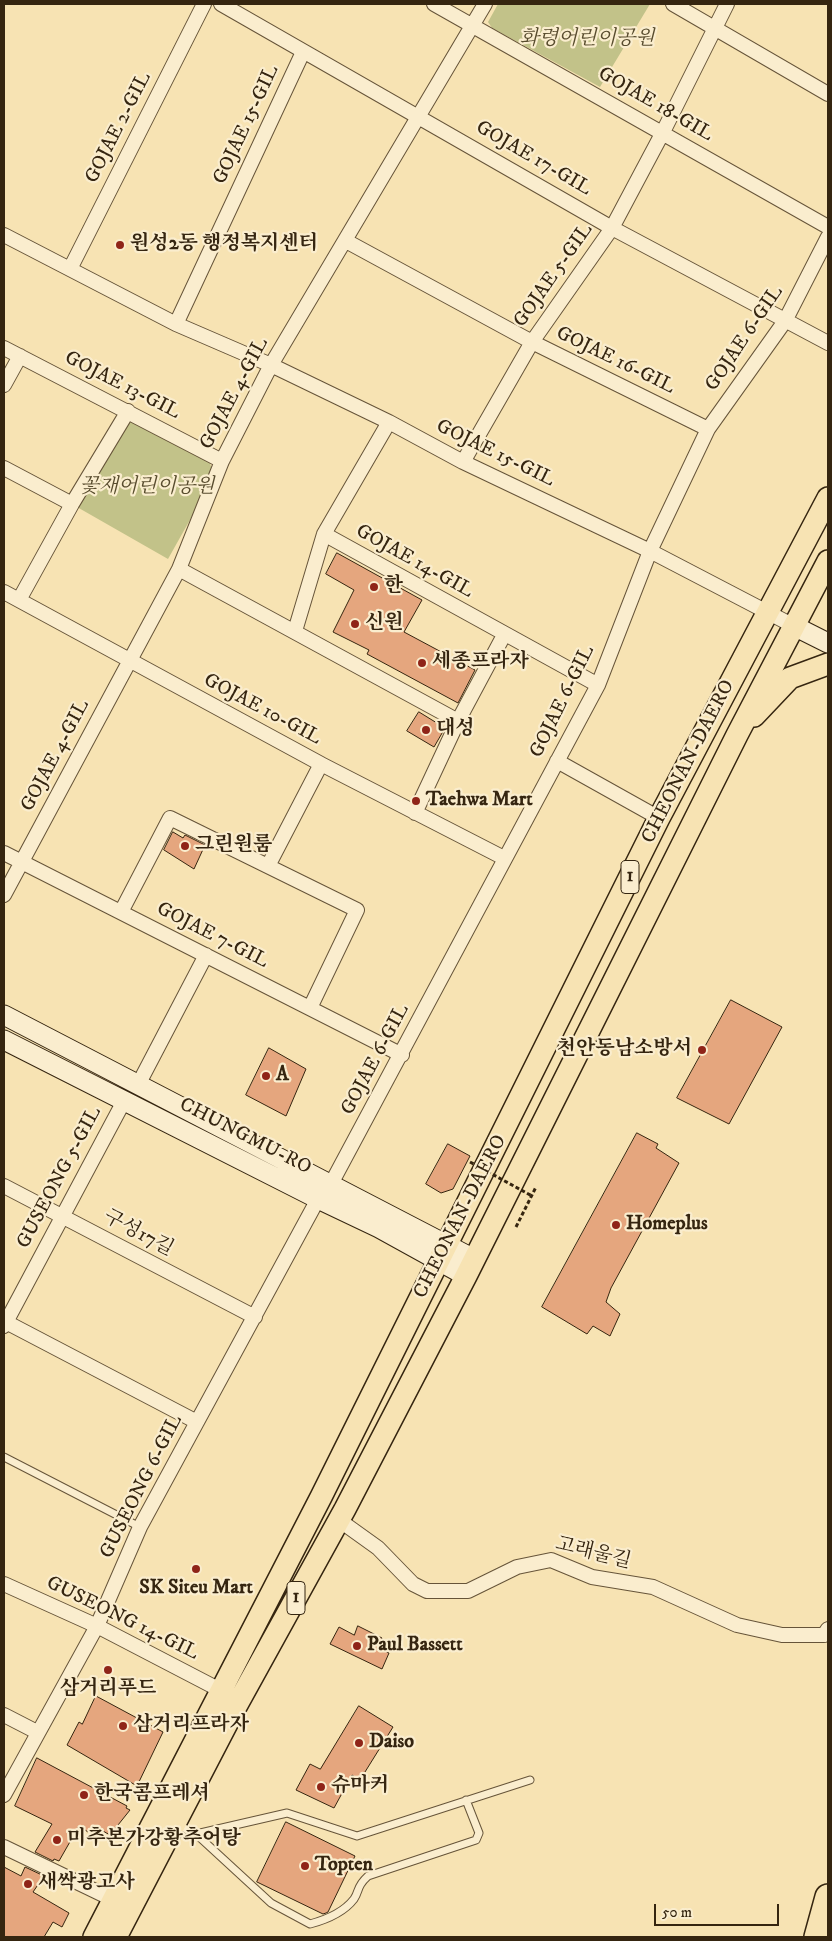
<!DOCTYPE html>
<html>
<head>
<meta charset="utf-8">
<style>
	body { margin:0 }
	#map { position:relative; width:832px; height:1941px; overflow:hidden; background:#f7e3b3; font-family:"IM FELL DW Pica",serif }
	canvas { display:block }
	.frame { position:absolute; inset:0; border:5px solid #352510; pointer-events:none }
	.scale { position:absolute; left:654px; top:1904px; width:125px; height:22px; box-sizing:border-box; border:2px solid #352510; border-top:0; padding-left:6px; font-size:15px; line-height:18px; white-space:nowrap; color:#352510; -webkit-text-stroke:4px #faedce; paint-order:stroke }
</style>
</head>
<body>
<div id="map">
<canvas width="832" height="1941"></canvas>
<div class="frame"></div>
<div class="scale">50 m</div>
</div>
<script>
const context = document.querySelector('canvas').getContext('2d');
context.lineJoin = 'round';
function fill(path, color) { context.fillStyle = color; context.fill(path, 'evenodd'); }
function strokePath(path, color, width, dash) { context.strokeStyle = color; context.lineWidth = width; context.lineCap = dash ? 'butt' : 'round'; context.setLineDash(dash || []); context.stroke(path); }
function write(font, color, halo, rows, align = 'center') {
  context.font = font + ' "IM FELL DW Pica","Noto Serif KR",serif'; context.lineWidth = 4.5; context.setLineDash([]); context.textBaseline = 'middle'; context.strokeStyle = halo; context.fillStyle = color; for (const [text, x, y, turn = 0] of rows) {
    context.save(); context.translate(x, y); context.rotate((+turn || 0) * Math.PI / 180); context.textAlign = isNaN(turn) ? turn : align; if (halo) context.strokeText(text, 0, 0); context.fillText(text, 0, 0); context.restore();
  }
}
const green = new Path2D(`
	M 498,4 L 650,4 L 600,87 L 492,28 L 488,22 Z
	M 133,421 L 210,463 L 214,477 L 168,559 L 77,507 L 124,425 Z`);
const building = new Path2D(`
	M 337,553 L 422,600 L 404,632 L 475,670 L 458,703 L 367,654 L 369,650 L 333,632 L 354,590 L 326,574 Z
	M 419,712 L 445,728 L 434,747 L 407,731 Z
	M 173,832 L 183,838 L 185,835 L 205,845 L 194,869 L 164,850 Z
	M 731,1000 L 782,1027 L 729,1124 L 677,1098 Z
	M 269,1048 L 306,1069 L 286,1116 L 246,1095 Z
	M 637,1133 L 658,1144 L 656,1148 L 679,1163 L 611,1288 L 606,1302 L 620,1314 L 610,1336 L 593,1326 L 587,1334 L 542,1307 Z
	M 448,1144 L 470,1156 L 453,1189 L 441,1193 L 426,1184 Z
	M 358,1626 L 382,1638 L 378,1648 L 389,1653 L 382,1669 L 330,1644 L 339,1627 L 354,1635 Z
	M 96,1696 L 163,1732 L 137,1786 L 67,1745 L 79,1722 L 82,1724 Z
	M 359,1706 L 393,1727 L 360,1780 L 352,1775 L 334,1808 L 296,1790 L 310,1764 L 320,1769 Z
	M 37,1758 L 127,1806 L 126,1808 L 130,1810 L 110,1835 L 94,1826 L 88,1832 L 79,1826 L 59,1861 L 54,1859 L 53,1861 L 35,1852 L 52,1824 L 15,1806 Z
	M 286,1822 L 355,1856 L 328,1912 L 326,1913 L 323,1914 L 257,1882 Z
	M 4,1867 L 21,1876 L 25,1867 L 44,1876 L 33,1892 L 69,1913 L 62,1927 L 53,1922 L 44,1937 L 4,1937 Z`);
const path = new Path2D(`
	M 516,1227 L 536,1187`);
const lane = new Path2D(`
	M 4,1457 L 140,1527
	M 176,1824 L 196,1834 L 271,1903 L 310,1924 C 325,1920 344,1912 354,1899 C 360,1890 356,1887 368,1876 L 476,1840 L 479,1833 L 466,1800
	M 196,1834 L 287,1813 L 357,1836 L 530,1780`);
const street = new Path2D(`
	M 221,4 L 612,228 L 828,343
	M 434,4 L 828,227
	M 673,4 L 828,94
	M 4,235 L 176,324 L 271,365 L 389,422 L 463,462 L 650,551 L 792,625
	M 346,241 L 532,342 L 708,429
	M 70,269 L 204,4
	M 176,324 L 303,52
	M 4,348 L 222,461
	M 4,385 L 20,356
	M 463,462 L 532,342 L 612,228 L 663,132 L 727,4
	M 4,468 L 72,504
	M 324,534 L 598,685
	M 179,569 L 458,721
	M 4,592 L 321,764 L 504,858
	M 19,600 L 72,504 L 128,411
	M 295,631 L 324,534 L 389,422
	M 557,761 L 659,818
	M 415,813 L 458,721 L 504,635
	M 4,853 L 402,1055
	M 268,866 L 321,764
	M 4,895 L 179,569 L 222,461 L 271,365 L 485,4
	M 121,912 L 170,818 L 357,910 L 310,1008
	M 138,1085 L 206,955
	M 331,1184 L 598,685 L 650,551 L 708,429 L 785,321 L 828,237
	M 4,1186 L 255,1317
	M 4,1321 L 197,1422
	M 4,1326 L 124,1101
	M 339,1520 L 378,1548 L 413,1584 L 427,1591 L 468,1591 L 517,1567 L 551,1560 L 592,1577 L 653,1587 L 737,1625 L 782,1635 L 824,1635 L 828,1629
	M 4,1584 L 97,1626 L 222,1691
	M 4,1715 L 37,1732
	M 4,1795 L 97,1626 L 140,1527 L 318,1199
	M 4,1847 L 114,1900`);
const secondary = new Path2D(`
	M 792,625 L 828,643
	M 4,1015 L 474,1259
	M 4,1040 L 318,1199 L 379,1228 L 466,1276`);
const primary = new Path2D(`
	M 754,716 L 790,678 L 828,664
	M 94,1937 L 321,1497 L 659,818 L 828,498
	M 116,1937 L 233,1712 L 345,1509 L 466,1276 L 737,735 L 828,561`);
const highway = new Path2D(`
	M 817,1937 L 828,1897`);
const pathBridge = new Path2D(`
	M 470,1162 L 532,1196`);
const markers = [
	[120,245,5,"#8f2418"],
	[374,587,5,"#8f2418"],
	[355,624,5,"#8f2418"],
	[422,663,5,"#8f2418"],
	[426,730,5,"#8f2418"],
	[416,801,5,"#8f2418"],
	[185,846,5,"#8f2418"],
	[702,1050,5,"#8f2418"],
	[266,1076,5,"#8f2418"],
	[616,1225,5,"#8f2418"],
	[196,1569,5,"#8f2418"],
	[357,1646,5,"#8f2418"],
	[108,1670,5,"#8f2418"],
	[123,1726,5,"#8f2418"],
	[359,1743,5,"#8f2418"],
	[321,1787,5,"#8f2418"],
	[84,1795,5,"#8f2418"],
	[57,1840,5,"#8f2418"],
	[305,1866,5,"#8f2418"],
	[28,1884,5,"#8f2418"]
];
const shields = [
	[630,877,18],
	[296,1598,18]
];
const shieldNames = [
	["1",630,877],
	["1",296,1598]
];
const parkNames = [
	["화령어린이공원",587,40],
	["꽃재어린이공원",147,488]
];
const streetNames = [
	["GOJAE 18-GIL",655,105,30],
	["GOJAE 15-GIL",247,125,-65],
	["GOJAE 2-GIL",119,128,-63],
	["GOJAE 17-GIL",533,159,30],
	["GOJAE 5-GIL",554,276,-55],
	["GOJAE 6-GIL",745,339,-56],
	["GOJAE 16-GIL",615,361,26],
	["GOJAE 13-GIL",122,386,27],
	["GOJAE 4-GIL",235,394,-62],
	["GOJAE 15-GIL",495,454,26],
	["GOJAE 14-GIL",414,562,29],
	["GOJAE 6-GIL",563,702,-64],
	["GOJAE 10-GIL",262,710,28],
	["GOJAE 4-GIL",56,756,-62],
	["CHEONAN-DAERO",689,762,-63],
	["GOJAE 7-GIL",212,936,27],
	["GOJAE 6-GIL",376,1060,-62],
	["CHUNGMU-RO",245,1137,27],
	["GUSEONG 5-GIL",60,1178,-62],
	["CHEONAN-DAERO",461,1217,-63],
	["구성17길",138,1234,28],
	["GUSEONG 6-GIL",142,1487,-63],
	["고래울길",593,1554,14],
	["GUSEONG 14-GIL",122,1619,26]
];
const poiNames = [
	["원성2동 행정복지센터",130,245],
	["한",384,587],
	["신원",365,624],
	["세종프라자",432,663],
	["대성",436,730],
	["Taehwa Mart",426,801],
	["그린원룸",195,846],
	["천안동남소방서",692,1050,"right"],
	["A",276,1076],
	["Homeplus",626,1225],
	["SK Siteu Mart",196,1589,"center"],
	["Paul Bassett",367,1646],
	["삼거리푸드",108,1690,"center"],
	["삼거리프라자",133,1726],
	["Daiso",369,1743],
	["슈마커",331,1787],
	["한국콤프레셔",94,1795],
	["미추본가강황추어탕",67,1840],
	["Topten",315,1866],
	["새싹광고사",38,1884]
];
fill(green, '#c2c289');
fill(building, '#e5a67e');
strokePath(building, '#352510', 1);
strokePath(lane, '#665439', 9);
strokePath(street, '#665439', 16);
strokePath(secondary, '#352510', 21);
strokePath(primary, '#352510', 24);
strokePath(highway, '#352510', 28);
strokePath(path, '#352510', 3, [4, 2.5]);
strokePath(lane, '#faedce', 7);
strokePath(street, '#faedce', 14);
strokePath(secondary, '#faedce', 19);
strokePath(primary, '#f7e3b3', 21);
strokePath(highway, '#f7e3b3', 25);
strokePath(pathBridge, '#352510', 3, [4, 2.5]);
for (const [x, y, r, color] of markers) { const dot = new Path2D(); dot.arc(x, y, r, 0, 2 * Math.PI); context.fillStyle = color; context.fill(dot); strokePath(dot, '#faedce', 2); }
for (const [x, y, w] of shields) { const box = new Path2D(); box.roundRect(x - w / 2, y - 16.5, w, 33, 4); context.fillStyle = '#faedce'; context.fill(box); strokePath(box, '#352510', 1); }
write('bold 19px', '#352510', null, shieldNames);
write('italic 20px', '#584c2e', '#faedce', parkNames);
write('20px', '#352510', '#faedce', streetNames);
write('bold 20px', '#352510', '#faedce', poiNames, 'left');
</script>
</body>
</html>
